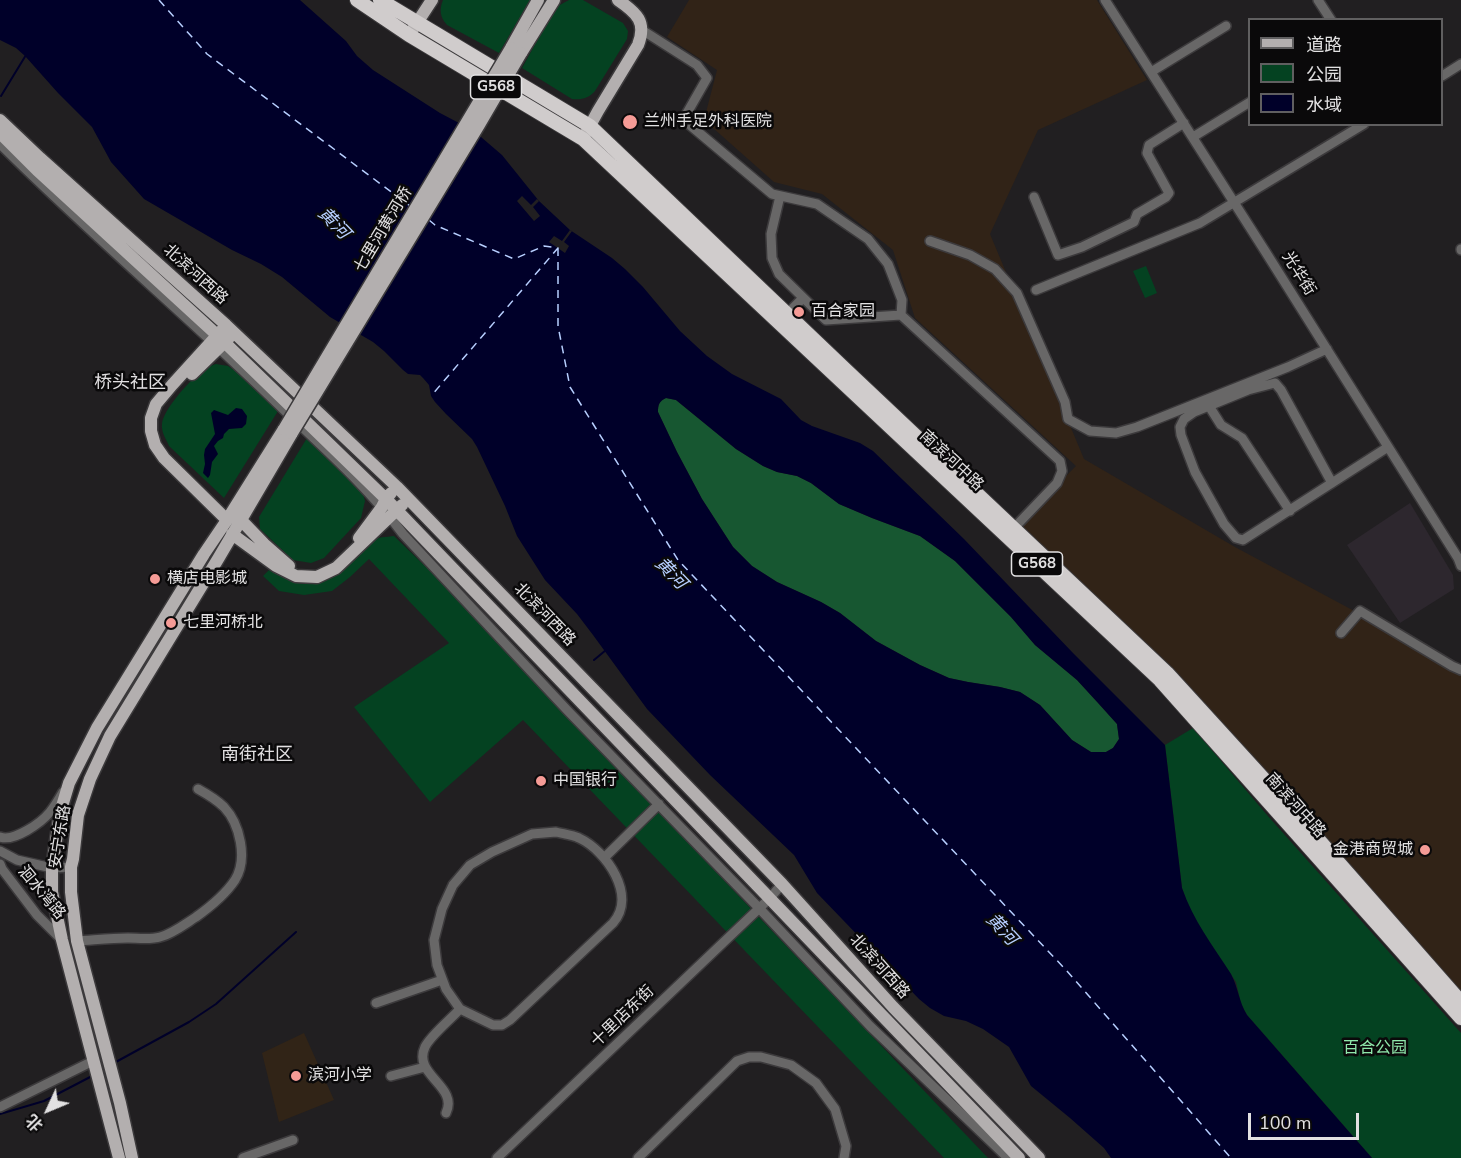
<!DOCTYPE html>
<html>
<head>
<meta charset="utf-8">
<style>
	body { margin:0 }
	#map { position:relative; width:1461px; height:1158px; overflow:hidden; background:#211f21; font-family:"Nunito Sans","Noto Sans SC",sans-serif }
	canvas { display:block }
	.legend { position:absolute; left:1248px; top:18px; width:195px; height:108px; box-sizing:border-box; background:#0a090a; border:2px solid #605f60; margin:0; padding:8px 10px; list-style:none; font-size:18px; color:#e2e1e2 }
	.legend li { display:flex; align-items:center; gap:12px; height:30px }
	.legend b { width:30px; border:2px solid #605f60 }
	.north { position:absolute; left:18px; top:1080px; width:60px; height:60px; -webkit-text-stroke:4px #0a090a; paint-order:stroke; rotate:226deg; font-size:16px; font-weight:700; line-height:24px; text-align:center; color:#e2e1e2 }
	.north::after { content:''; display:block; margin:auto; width:21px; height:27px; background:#e2e1e2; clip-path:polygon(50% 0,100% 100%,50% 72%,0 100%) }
	.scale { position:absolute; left:1248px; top:1113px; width:111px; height:27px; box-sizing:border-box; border:3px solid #e2e1e2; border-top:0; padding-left:8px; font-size:18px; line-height:21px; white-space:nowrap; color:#e2e1e2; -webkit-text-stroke:4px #0a090a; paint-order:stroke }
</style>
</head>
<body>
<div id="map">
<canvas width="1461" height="1158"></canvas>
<ul class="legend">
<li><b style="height:8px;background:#b3afaf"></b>道路</li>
<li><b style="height:16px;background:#044221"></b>公园</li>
<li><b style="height:16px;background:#000029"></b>水域</li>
</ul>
<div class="north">北</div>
<div class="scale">100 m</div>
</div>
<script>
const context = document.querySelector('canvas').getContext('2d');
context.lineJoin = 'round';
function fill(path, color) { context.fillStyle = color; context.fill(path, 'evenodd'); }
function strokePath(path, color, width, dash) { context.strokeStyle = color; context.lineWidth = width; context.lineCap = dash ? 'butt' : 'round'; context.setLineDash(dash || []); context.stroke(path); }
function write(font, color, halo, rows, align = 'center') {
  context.font = font + ' "Nunito Sans","Noto Sans SC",sans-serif'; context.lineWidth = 5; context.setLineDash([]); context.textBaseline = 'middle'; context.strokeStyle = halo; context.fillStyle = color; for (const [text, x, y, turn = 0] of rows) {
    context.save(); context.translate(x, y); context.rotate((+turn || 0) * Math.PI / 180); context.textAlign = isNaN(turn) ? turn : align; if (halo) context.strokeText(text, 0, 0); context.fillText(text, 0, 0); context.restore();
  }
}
const built = new Path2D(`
	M 1410,503 L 1453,575 L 1454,589 L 1400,623 L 1347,545 Z`);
const industrial = new Path2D(`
	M 689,0 L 1097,0 L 1147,80 L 1038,130 L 990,234 L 1084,459 L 1235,547 L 1453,664 L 1461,668 L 1461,1005 L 1014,528 L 1076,466 L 915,318 L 893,250 L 822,194 L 774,182 L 704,120 L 717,70 L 667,37 Z`);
const education = new Path2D(`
	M 304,1033 L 334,1100 L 279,1122 L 262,1053 Z`);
const green = new Path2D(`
	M 443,0 L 530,0 L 499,53 L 447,25 C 440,17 439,10 443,0 Z
	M 569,0 L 583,0 L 623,23 L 628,31 L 627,39 L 595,91 C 589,98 582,100 572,99 L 522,68 L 553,12 L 558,6 Z
	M 1146,266 L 1157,293 L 1145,298 L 1133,271 Z
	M 216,364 L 228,366 L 237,372 L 278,411 L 224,498 L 169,446 C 166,439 161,432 162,424 C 163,410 188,383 199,373 C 204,368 210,366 216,364 Z
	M 307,438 L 362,490 L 365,501 L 361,518 L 324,558 L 311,563 L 293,560 L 260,529 L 259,517 Z
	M 394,536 L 427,568 L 988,1158 L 944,1158 L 523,720 L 430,802 L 354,707 L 449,643 L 369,559 L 350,577 L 332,591 L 304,595 L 279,591 L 263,576 L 269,570 C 310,594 321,586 354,556 C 359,551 365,544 371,540 C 377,537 387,537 394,536 Z
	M 1193,728 L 1267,815 L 1461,1033 L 1461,1158 L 1372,1158 L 1247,1015 L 1241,1004 L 1236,982 L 1195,920 L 1188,905 L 1182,888 L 1165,745 Z`);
const forest = new Path2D(`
	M 666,398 L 676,400 L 736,449 L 763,466 L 777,472 L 797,476 L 811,483 L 839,504 L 872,518 L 920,536 L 955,561 L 1011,617 L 1035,645 L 1077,680 L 1099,704 L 1117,724 L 1119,739 L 1113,748 L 1106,752 L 1091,752 L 1072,740 L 1040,705 L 1020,692 L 1000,687 L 968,682 L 949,678 L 920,665 L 876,641 L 840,613 L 821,602 L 777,582 L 752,566 L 733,547 L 702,499 L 677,452 L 658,412 C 658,405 659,401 666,398 Z`);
const water = new Path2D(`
	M 0,0 L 300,0 L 346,41 L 357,56 L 373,70 L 440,113 L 459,123 L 481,137 L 502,155 L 539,201 L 570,230 L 612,258 L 625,269 L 643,287 L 680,331 L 707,356 L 732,374 L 781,399 L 801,420 L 812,426 L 860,443 L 873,451 L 964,539 L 1073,653 L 1165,745 L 1182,888 C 1193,920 1213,946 1231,974 C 1238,987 1239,1002 1247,1015 L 1372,1158 L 1111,1158 L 1104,1148 L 1070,1118 L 1031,1086 L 1009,1047 L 983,1029 L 966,1021 L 944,1016 L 930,1008 L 919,999 L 817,893 L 794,855 L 710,775 L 647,709 L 593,635 L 577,614 L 545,580 L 517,536 L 505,506 L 477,447 L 472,439 L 446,414 L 435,402 L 431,396 L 429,385 L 423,378 L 420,375 L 408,374 L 403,370 L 384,351 L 373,342 L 330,317 L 282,277 L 261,264 L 232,250 L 144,199 L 111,162 L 92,127 L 58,93 L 25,56 L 16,48 L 0,40 ZM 666,398 L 676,400 L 736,449 L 763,466 L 777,472 L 797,476 L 811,483 L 839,504 L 872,518 L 920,536 L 955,561 L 1011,617 L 1035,645 L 1077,680 L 1099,704 L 1117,724 L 1119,739 L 1113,748 L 1106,752 L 1091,752 L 1072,740 L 1040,705 L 1020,692 L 1000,687 L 968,682 L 949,678 L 920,665 L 876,641 L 840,613 L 821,602 L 777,582 L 752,566 L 733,547 L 702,499 L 677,452 L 658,412 C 658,405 659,401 666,398 Z
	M 236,408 L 242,409 L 247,416 L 246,424 L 242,428 L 229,429 L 224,434 L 223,438 L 218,441 L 214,446 L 218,454 L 212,462 L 210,475 L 208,478 L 203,473 L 205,464 L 204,455 L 205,449 L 215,434 L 211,413 L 214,410 L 228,415 Z`);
const pier = new Path2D(`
	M 522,196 L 531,205 L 537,199 L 539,201 L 533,207 L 540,216 L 534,221 L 517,201 Z
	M 570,230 L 572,231 L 564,242 L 569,246 L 565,253 L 549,242 L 554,236 L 562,241 Z`);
const stream = new Path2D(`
	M 1,96 L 26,55
	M 594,660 L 606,650
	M 114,1063 L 189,1022 L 216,1004 L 296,932
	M 0,1114 L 44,1101 L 94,1075`);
const ferry = new Path2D(`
	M 159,0 L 207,54 L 410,206
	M 429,220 L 435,225 L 514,259 L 544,246 L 558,248 L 431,396
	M 558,248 L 558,326 L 570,387 L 678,560 L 1066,970 L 1231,1158`);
const minor = new Path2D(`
	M 1105,0 L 1265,251 L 1458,558 L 1461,566
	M 1318,0 L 1331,20
	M 642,30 L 697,65 L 707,78 L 687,113 L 687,120 L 691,126 L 772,194 L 817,204 L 868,239 L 888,264 L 902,300 L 901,315 L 1060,461 L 1062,471 L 1057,483 L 1014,528
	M 1151,72 L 1226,26
	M 1442,76 L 1461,64
	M 1193,137 L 1250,102
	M 0,144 C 91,235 191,319 283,409 C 325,449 369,488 403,534 L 568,711 L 759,908 L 870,1026 L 1008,1158
	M 780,196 L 771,234 L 772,258 L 779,274 L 826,320 L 901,315
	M 1034,197 L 1058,255 L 1082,247 L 1134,222 L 1137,214 L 1166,197 L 1169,193 L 1147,153 L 1149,145 L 1184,123
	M 930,241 L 970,255 L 995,269 L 1017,293 L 1065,402 L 1068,419 L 1090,431 L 1116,433 L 1137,427 L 1288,367 L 1327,349
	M 1461,250 L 1461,249
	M 1036,290 L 1200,223 L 1364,124
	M 787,314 L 803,298
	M 1209,406 L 1221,425 L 1242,438 L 1290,511
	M 1332,483 L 1281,390 L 1275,383 L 1248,390 L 1194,412 L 1184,419 L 1180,427 L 1181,435 L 1195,472 L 1224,524 L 1236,538 L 1243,540 L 1388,447
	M 1341,633 L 1360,611 L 1452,666 L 1461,670
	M 556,832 C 564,834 572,835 579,838 C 607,851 637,896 613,923 L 510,1020 L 502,1025 L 493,1025 L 460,1009 L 446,989 L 437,965 L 434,940 L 442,909 L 453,885 L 470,865 L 492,852 L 532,834 Z
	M 0,837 C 14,842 41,823 50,812 C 55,806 59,799 63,792
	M 0,851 L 17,860 L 52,868 L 71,867
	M 604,858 L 659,804
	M 0,864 L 2,869 L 37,915 L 62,940
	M 77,941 C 94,940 111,938 128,938 C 137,938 150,940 160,937 C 172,934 185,924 196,917 C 210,907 225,895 235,880 C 248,859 240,824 224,807 C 216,799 207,794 198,789
	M 376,1003 L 442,980
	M 391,1076 L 425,1067
	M 0,1107 L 93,1061
	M 446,1113 C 459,1086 412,1075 425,1047 C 430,1036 451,1019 460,1009
	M 243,1158 L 293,1140
	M 497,1158 L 770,898 L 782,884
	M 638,1158 L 737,1061 L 749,1057 L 761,1057 L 791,1065 L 816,1083 L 835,1109 L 846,1146 L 844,1158`);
const major = new Path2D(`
	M 413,29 L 432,0
	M 511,48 L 538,0
	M 521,53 L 554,0
	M 0,120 L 40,158 L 226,325 L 397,487 L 782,884 L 893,1007 L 1039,1158
	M 0,133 L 37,170 L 217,335 L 386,499 L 1019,1158
	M 586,133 L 598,111 L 638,45 C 647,22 637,13 618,0
	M 222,330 L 172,385 L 156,404 L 151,418 L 151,431 L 155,445 L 164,458 L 227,520
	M 192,374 L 229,338
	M 240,519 L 264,544 L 289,566
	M 232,534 L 276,566 L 296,576 L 317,577 L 336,568 L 402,505
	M 359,538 L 382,507 L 386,499 L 391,493
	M 119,1158 L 62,940 L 52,892 L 52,868 L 60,813 L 69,783 L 97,728 L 204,554 L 227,520 L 284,429
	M 132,1158 L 120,1103 L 77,941 L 71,892 L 71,867 L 73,859 L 78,815 L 90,779 L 110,736 L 218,559 L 292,433`);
const highway = new Path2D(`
	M 357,0 L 409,35 L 583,139 L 1160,680 L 1461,1018
	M 380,0 L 590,126 L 847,371 L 1167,673 L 1302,821 L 1461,1002`);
const majorBridge = new Path2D(`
	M 284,429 L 511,48
	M 292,433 L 479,125 L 521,53`);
const markers = [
	[630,122,8,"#f59b96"],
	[799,312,6,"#f59b96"],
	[155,579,6,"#f59b96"],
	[171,623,6,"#f59b96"],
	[541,781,6,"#f59b96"],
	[1425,850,6,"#f59b96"],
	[296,1076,6,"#f59b96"]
];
const shields = [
	[496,87,51],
	[1037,564,51]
];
const shieldNames = [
	["G568",496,87],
	["G568",1037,564]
];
const poiNames = [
	["兰州手足外科医院",644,122],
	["百合家园",811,312],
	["横店电影城",167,579],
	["七里河桥北",183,623],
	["中国银行",553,781],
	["金港商贸城",1413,850,"right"],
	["滨河小学",308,1076]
];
const streetNames = [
	["七里河黄河桥",384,230,-59],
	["光华街",1298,274,58],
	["北滨河西路",195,275,42],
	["南滨河中路",951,461,43],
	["北滨河西路",544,615,46],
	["南滨河中路",1295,806,48],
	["安宁东路",61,837,-81],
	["洄水湾路",41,893,50],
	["北滨河西路",879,967,48],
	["十里店东街",623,1017,-44]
];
const parkNames = [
	["百合公园",1375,1049]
];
const waterNames = [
	["黄河",333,224,46],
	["黄河",670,574,46],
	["黄河",1001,930,47]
];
const neighbourhoodNames = [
	["桥头社区",130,384],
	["南街社区",257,756]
];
fill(built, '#2d272e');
fill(industrial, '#312317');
fill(education, '#312417');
fill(green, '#044221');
fill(forest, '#175731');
fill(water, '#000029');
fill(pier, '#211f21');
strokePath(stream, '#000029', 2);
strokePath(ferry, '#b7cfff', 1.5, [8, 6]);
strokePath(minor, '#3c3a3c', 12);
strokePath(major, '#3c3a3c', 15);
strokePath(highway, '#3c3a3c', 16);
strokePath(minor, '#686767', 9);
strokePath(major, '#b3afaf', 12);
strokePath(highway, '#d0cccc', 14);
strokePath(majorBridge, '#3c3a3c', 15, []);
strokePath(majorBridge, '#b3afaf', 12);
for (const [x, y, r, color] of markers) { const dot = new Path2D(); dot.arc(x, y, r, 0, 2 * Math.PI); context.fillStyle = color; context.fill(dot); strokePath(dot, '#0a090a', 2); }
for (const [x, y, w] of shields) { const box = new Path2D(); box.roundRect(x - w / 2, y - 12, w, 24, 4.5); context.fillStyle = '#0a090a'; context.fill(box); strokePath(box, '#e2e1e2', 1.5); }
write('bold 15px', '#e2e1e2', null, shieldNames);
write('16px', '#e2e1e2', '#0a090a', poiNames, 'left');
write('16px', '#e2e1e2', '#0a090a', streetNames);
write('16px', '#8fe7ab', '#0a090a', parkNames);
write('italic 18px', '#b7cfff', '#0a090a', waterNames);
write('18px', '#e1dfe1', '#0a090a', neighbourhoodNames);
</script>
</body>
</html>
